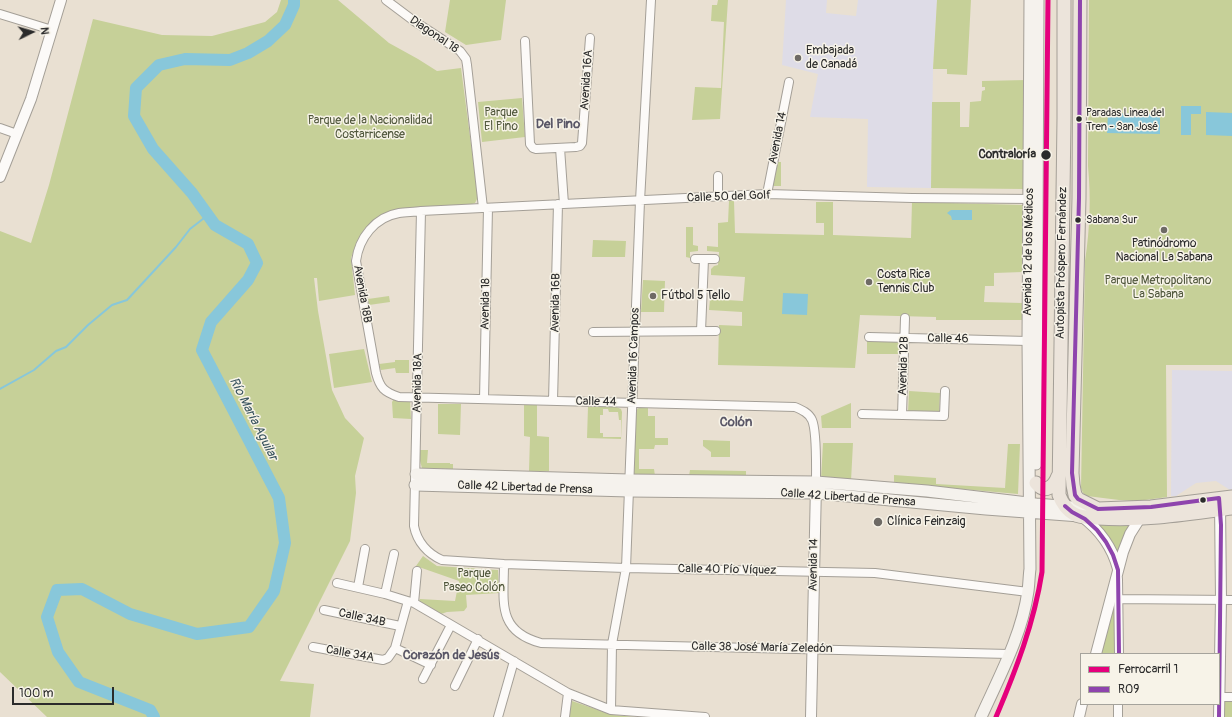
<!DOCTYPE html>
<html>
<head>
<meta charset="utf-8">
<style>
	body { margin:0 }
	#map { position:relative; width:1232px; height:717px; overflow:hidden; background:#e9e0d2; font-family:Pangolin,sans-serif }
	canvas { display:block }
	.legend { position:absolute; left:1080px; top:653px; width:140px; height:52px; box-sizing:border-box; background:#f7f3e8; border:1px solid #a5a39c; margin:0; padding:5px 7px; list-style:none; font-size:12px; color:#2b2b2b }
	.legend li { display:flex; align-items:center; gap:8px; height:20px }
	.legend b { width:20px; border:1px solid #a5a39c }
	.north { position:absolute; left:12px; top:12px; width:40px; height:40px; -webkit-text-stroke:3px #f7f3e8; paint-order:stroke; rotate:85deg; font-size:11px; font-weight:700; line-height:16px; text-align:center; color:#2b2b2b }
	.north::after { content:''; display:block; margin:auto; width:14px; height:18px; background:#2b2b2b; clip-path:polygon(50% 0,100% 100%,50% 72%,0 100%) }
	.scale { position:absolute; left:12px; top:687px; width:102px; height:18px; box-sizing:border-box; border:2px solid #2b2b2b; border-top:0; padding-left:5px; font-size:12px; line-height:14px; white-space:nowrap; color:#2b2b2b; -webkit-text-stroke:3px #f7f3e8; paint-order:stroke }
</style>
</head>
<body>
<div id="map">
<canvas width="1232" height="717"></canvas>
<ul class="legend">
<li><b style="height:5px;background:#e5007d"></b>Ferrocarril 1</li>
<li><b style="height:5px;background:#8e44ad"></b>R09</li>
</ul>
<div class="north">N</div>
<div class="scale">100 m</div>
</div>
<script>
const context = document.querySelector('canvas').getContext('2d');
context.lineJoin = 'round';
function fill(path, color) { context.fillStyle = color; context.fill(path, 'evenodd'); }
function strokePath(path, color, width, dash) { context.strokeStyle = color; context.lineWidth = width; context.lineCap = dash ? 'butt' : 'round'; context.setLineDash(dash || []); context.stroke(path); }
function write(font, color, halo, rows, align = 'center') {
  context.font = font + ' Pangolin,sans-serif'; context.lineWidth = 3; context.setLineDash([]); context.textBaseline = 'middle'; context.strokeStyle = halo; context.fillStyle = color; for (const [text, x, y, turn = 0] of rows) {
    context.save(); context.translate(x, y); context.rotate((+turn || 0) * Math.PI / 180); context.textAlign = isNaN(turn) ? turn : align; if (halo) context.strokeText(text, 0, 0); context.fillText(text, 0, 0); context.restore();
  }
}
const built = new Path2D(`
	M 786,0 L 827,0 L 826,13 L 856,16 L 858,0 L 937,0 L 933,69 L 931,188 L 867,187 L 868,119 L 810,117 L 818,74 L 782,65 Z
	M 1172,370 L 1232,371 L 1232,489 L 1230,490 L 1216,481 L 1196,483 L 1176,496 L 1171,496 Z`);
const green = new Path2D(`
	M 281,0 L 338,0 L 389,43 L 418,59 L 437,71 L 461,68 L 478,197 L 475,203 L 472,204 L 397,209 L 365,228 L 357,241 L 351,258 L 355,295 L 319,301 L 317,278 L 314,278 L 318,311 L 332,390 L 345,418 L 364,438 L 355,476 L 356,493 L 350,541 L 280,681 L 314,684 L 310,717 L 47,717 L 0,672 L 0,231 L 31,243 L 49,185 L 93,19 L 162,35 L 212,36 L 265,22 L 277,12 Z
	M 450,0 L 506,0 L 501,40 L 466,45 L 445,32 Z
	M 718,0 L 728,0 L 720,119 L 692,120 L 695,87 L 721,88 L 724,22 L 711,21 L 712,5 L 717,5 Z
	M 937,0 L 971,0 L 967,75 L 947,74 L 947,69 L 933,69 Z
	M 1089,0 L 1232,0 L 1232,365 L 1166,365 L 1167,497 L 1138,501 L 1119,500 L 1087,496 L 1083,493 L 1081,488 L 1085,261 C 1090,227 1091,199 1088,166 Z
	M 1026,80 L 1023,189 L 931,188 L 932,102 L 960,102 L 960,127 L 969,127 L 970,102 L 981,101 L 982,91 L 985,90 L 985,87 L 982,87 L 982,81 Z
	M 522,98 L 525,137 L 482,142 L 478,102 Z
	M 778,162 L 781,162 L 781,186 L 773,186 Z
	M 729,201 L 734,201 L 735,233 L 824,235 L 824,223 L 816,223 L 816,202 L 833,202 L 833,235 L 911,238 L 912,202 L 1024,205 L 1023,272 L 994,273 L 994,286 L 985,286 L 984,302 L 1022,303 L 1022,320 L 936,320 L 936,317 L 860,315 L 855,368 L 718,365 L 719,325 L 742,326 L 742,312 L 709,310 L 710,299 L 743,301 L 745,277 L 711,275 L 711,269 L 714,266 L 718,265 L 719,252 L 707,251 L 707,246 L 718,247 L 718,223 L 728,222 Z
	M 686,227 L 693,227 L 693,245 L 698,246 L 698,251 L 690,252 L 690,258 L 686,257 Z
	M 593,240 L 626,241 L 625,257 L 592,257 Z
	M 643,280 L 665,281 L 664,312 L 641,312 Z
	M 389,296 L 390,302 L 369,305 L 368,299 Z
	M 867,340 L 899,341 L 899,354 L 867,354 Z
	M 364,349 L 372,382 L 334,388 L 329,354 Z
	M 395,360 L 409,360 L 409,373 L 396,373 L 395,368 L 381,370 L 379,364 L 395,362 Z
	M 909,391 L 940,393 L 939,414 L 908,412 Z
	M 394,399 L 410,400 L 411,419 L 393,418 L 392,402 Z
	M 851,403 L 851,428 L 822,428 L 821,416 Z
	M 438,404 L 461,404 L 460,435 L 438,434 Z
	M 524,405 L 537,405 L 537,436 L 549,437 L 549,471 L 529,471 L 530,437 L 524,436 Z
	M 588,407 L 616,407 L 621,409 L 622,412 L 621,439 L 587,438 ZM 603,409 L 608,409 L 609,412 L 618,412 L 619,420 L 621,420 L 621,437 L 603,437 L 603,433 L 600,433 L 600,415 L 603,415 Z
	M 639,408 L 648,408 L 648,416 L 655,416 L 655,438 L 668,438 L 668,445 L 655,445 L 654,449 L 639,449 L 639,469 L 654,469 L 655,476 L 635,475 L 634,474 L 636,410 Z
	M 703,440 L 730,441 L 730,457 L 711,457 L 711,452 L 703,446 Z
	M 823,443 L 853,443 L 851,481 L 821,479 Z
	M 1008,444 L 1020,444 L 1018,494 L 894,483 L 894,475 L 936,478 L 936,484 L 1005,488 Z
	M 420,450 L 428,450 L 427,463 L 450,463 L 450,464 L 453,464 L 453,469 L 422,468 L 420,461 Z
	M 690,470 L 746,471 L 746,476 L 689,476 Z
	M 1097,522 L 1130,524 L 1118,558 L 1109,538 Z
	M 423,556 L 437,566 L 498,570 L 499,593 L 466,595 L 467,607 L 464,611 L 447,612 L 441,614 L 419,601 L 420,599 L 455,601 L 459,581 L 416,566 Z
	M 1114,605 L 1114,654 L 1101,654 Z
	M 572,701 L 613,715 L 636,717 L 569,717 Z
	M 1223,702 L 1232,702 L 1232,717 L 1223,717 Z`);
const water = new Path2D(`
	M 1181,106 L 1201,106 L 1201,114 L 1191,114 L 1191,135 L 1181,135 Z
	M 1206,112 L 1232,113 L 1232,136 L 1206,135 Z
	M 1108,113 L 1160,114 L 1160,134 L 1107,133 Z
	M 951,210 L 972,210 L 972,220 L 952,220 L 951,216 L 947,213 Z
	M 783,293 L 808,294 L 807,315 L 782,314 Z`);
const stream = new Path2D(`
	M 0,389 L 34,370 L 56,351 L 66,347 L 88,325 L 112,305 L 127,300 L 176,247 L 190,229 L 208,215`);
const river = new Path2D(`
	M 154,717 L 150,710 L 79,682 L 58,652 L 47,617 L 57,590 L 82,589 L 130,614 L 197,634 L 249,627 L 274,591 L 285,543 L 279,498 L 202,350 L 211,322 L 248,280 L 257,263 L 248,244 L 215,225 L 192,193 L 153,149 L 134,116 L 136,88 L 159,65 L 185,59 L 230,60 L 248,53 L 268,41 L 285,25 L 294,5 L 294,0`);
const minor = new Path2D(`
	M 386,0 L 414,21 L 460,51 L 466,59 L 467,65 L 483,208
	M 0,14 L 52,30
	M 525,41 L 530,144 L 533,148 L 536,149 L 576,147 L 580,146 L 582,143 L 590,38
	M 0,128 L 17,134
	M 560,148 L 564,204
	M 718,176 L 718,196
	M 767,194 L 789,82
	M 421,211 L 414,526 C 417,542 428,554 442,560 L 504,564 L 626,568 L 875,573 L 1028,592
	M 695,259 L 715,259
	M 701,331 L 704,259
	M 593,332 L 716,331
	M 869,337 L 1028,341
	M 484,399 L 488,208
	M 553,401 L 558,204
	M 862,414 L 944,416 L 945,391
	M 902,415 L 905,318
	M 816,482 C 816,468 817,431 812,420 C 809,413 802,410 795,407 L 399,397 C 384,392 380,388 376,373 L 356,261 C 359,238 375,217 399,213 C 406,212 414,212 421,211 L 767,194 L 912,198 L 1033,199
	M 504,564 C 504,601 496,631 541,643 L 1009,654
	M 1118,579 L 1119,654
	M 337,583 L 385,594 L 414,603 L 568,693 L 611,710 L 705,717
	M 358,587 L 365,549
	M 385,594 L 394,554
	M 1118,599 L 1232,600
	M 414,603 L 417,571
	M 324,610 L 400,626
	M 313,647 L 383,660 L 388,658 L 395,648 L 408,601
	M 395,648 L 431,665
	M 423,679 L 451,625
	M 455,686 L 478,639
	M 1219,697 L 1232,697
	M 611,710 L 612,644 L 626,568 L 640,201 L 651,0
	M 498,717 L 514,661
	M 565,717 L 568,693
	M 1118,717 L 1118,704`);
const tertiary = new Path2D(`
	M 0,177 L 31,99 L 61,0
	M 1081,516 C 1100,530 1112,546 1118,569
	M 1096,654 L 1123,552 L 1130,534 L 1142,515
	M 811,717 L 816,485
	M 1079,717 L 1082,704
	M 1219,717 L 1221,600 L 1220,502`);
const secondary = new Path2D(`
	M 1036,464 L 1038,0
	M 416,474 L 629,480 L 816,482 L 927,491 L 1036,504 L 1096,509
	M 415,485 L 629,491 L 816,493 L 986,509 L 1080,516
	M 981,717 C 999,677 1022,635 1028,591 C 1029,584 1029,576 1030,569 L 1028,341 L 1030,0`);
const trunk = new Path2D(`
	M 1064,0 L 1064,118 L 1059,495 C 1062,503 1067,510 1074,514 C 1081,518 1090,517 1098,518 C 1143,521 1187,514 1232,508
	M 1080,0 L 1079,198 L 1072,473 L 1073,485 L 1075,495 L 1078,499 L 1098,509 L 1151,507 L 1232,497
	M 1036,483 C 1045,494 1054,487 1058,476`);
const bus1 = new Path2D(`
	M 1080,0 L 1079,198 L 1072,473 L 1075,495 L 1078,499 L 1098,509 L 1151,507 L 1219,498 L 1221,525 L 1219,717
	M 1065,506 L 1072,512 L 1085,519 L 1097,530 L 1106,542 L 1113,555 L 1118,570 L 1119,654`);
const rail1 = new Path2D(`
	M 996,717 C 1016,670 1034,623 1042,572 L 1048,0`);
const markers = [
	[798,58,4,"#6e6a65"],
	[1079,119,3.5,"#2b2b2b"],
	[1046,155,5.5,"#2b2b2b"],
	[1078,220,3.5,"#2b2b2b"],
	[1164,230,4,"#6e6a65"],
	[869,282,4,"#6e6a65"],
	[653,296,4,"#6e6a65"],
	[1203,500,3.5,"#2b2b2b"],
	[878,522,5,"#6e6a65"]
];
const busNames = [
	["Paradas Linea del",1086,113],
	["Tren - San José",1086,127],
	["Sabana Sur",1086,220]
];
const streetNames = [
	["Diagonal 18",434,35,34],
	["Avenida 16A",587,80,-86],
	["Avenida 14",778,138,-79],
	["Calle 50 del Golf",729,197,-2],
	["Avenida 12 de los Médicos",1029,252,-89],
	["Autopista Próspero Fernández",1062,263,-89],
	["Avenida 18B",362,294,80],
	["Avenida 16B",556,303,-89],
	["Avenida 18",486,304,-89],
	["Calle 46",948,339,1],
	["Avenida 16 Campos",634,356,-88],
	["Avenida 12B",904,366,-88],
	["Avenida 18A",418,383,-89],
	["Calle 44",596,402,1],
	["Calle 42 Libertad de Prensa",525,488,2],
	["Calle 42 Libertad de Prensa",848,498,4],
	["Avenida 14",814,565,-89],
	["Calle 40 Pío Víquez",727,570,1],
	["Calle 34B",362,618,12],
	["Calle 38 José María Zeledón",762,648,1],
	["Calle 34A",350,654,10]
];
const poiNames = [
	["Embajada",806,51],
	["de Canadá",806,65],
	["Patinódromo",1164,244,"center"],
	["Nacional La Sabana",1164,258,"center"],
	["Costa Rica",877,275],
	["Tennis Club",877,289],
	["Fútbol 5 Tello",661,296],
	["Clínica Feinzaig",887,522]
];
const parkNames = [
	["Parque",501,113],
	["El Pino",501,127],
	["Parque de la Nacionalidad",370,121],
	["Costarricense",370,135],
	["Parque Metropolitano",1158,281],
	["La Sabana",1158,295],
	["Parque",474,574],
	["Paseo Colón",474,588]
];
const stopNames = [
	["Contraloría",1036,155]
];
const neighbourhoodNames = [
	["Del Pino",558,125],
	["Colón",736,423],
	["Corazón de Jesús",451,656]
];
const waterNames = [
	["Río María Aguilar",253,419,63]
];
fill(built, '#dedce7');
fill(green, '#c6d098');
fill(water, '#88c7da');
strokePath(stream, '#88c7da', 2);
strokePath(river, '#88c7da', 12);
strokePath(minor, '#a49f97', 10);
strokePath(tertiary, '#a49f97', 12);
strokePath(secondary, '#a49f97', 13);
strokePath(trunk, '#a49f97', 15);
strokePath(minor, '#fcfaf8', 8);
strokePath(tertiary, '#fcfaf8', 10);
strokePath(secondary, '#f5f2ed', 11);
strokePath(trunk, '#ece4db', 13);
strokePath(bus1, '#8e44ad', 4);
strokePath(rail1, '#e5007d', 5);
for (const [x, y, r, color] of markers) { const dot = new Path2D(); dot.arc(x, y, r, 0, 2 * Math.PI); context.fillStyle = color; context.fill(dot); strokePath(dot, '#f7f3e8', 1.5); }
write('11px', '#2b2b2b', '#f7f3e8', busNames, 'left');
write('12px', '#2b2b2b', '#f7f3e8', streetNames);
write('12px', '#2b2b2b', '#f7f3e8', poiNames, 'left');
write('12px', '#51583d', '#f7f3e8', parkNames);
write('bold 12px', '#2b2b2b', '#f7f3e8', stopNames, 'right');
write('bold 13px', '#595666', '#f7f3e8', neighbourhoodNames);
write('italic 13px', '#3b5660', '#f7f3e8', waterNames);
</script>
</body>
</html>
